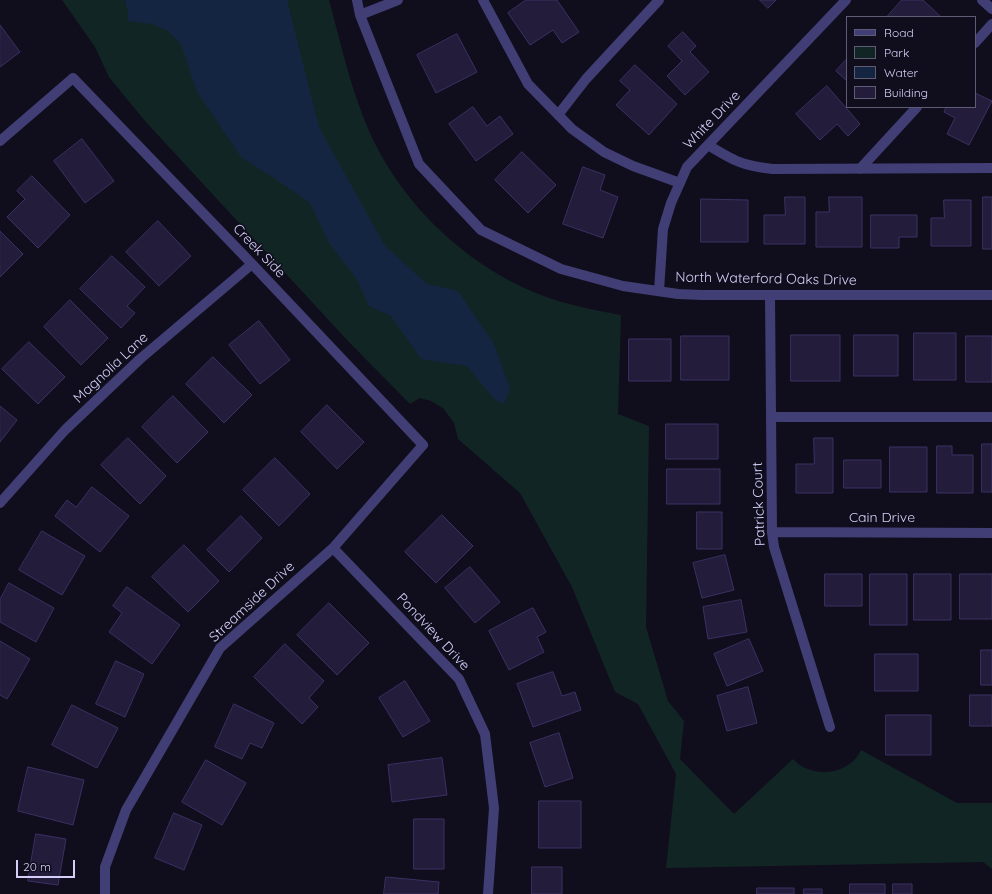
<!DOCTYPE html>
<html>
<head>
<meta charset="utf-8">
<style>
	body { margin:0 }
	#map { position:relative; width:992px; height:894px; overflow:hidden; background:#100e1c; font-family:Quicksand,sans-serif }
	canvas { display:block }
	.legend { position:absolute; left:846px; top:16px; width:130px; height:92px; box-sizing:border-box; background:#100e1c; border:1px solid #5e5b74; margin:0; padding:5px 7px; list-style:none; font-size:12px; color:#d4cff9 }
	.legend li { display:flex; align-items:center; gap:8px; height:20px }
	.legend b { width:20px; border:1px solid #5e5b74 }
	.scale { position:absolute; left:16px; top:860px; width:59px; height:18px; box-sizing:border-box; border:2px solid #d4cff9; border-top:0; padding-left:5px; font-size:12px; line-height:14px; white-space:nowrap; color:#d4cff9; -webkit-text-stroke:3px #100e1c; paint-order:stroke }
</style>
</head>
<body>
<div id="map">
<canvas width="992" height="894"></canvas>
<ul class="legend">
<li><b style="height:5px;background:#413e76"></b>Road</li>
<li><b style="height:11px;background:#122525"></b>Park</li>
<li><b style="height:11px;background:#132540"></b>Water</li>
<li><b style="height:11px;background:#231c3b"></b>Building</li>
</ul>
<div class="scale">20 m</div>
</div>
<script>
const context = document.querySelector('canvas').getContext('2d');
context.lineJoin = 'round';
function fill(path, color) { context.fillStyle = color; context.fill(path, 'evenodd'); }
function strokePath(path, color, width, dash) { context.strokeStyle = color; context.lineWidth = width; context.lineCap = dash ? 'butt' : 'round'; context.setLineDash(dash || []); context.stroke(path); }
function write(font, color, halo, rows, align = 'center') {
  context.font = font + ' Quicksand,sans-serif'; context.lineWidth = 3; context.setLineDash([]); context.textBaseline = 'middle'; context.strokeStyle = halo; context.fillStyle = color; for (const [text, x, y, turn = 0] of rows) {
    context.save(); context.translate(x, y); context.rotate((+turn || 0) * Math.PI / 180); context.textAlign = isNaN(turn) ? turn : align; if (halo) context.strokeText(text, 0, 0); context.fillText(text, 0, 0); context.restore();
  }
}
const green = new Path2D(`
	M 62,0 L 329,0 C 339,36 347,73 360,108 C 388,190 456,260 536,293 C 563,304 593,310 621,315 L 618,414 L 649,426 L 646,627 L 668,701 L 684,721 L 680,759 L 734,814 L 793,759 C 811,779 849,776 861,750 L 957,803 L 992,803 L 992,869 L 983,862 L 666,868 L 676,774 L 638,704 L 615,692 L 572,587 L 520,493 L 458,439 L 454,423 L 443,408 L 431,401 L 420,398 L 410,404 L 348,341 L 145,121 L 109,77 L 95,47 Z`);
const water = new Path2D(`
	M 125,0 L 287,0 L 319,127 L 385,246 L 427,284 L 458,291 L 494,344 L 510,389 L 504,404 L 494,399 L 467,366 L 421,359 L 391,316 L 369,306 L 356,278 L 329,243 L 310,203 L 274,178 L 242,158 L 197,92 L 181,44 L 168,31 L 151,24 L 128,21 L 128,12 Z`);
const building = new Path2D(`
	M 526,0 L 557,0 L 579,32 L 562,43 L 553,30 L 530,45 L 508,13 Z
	M 760,0 L 776,0 L 768,8 Z
	M 902,0 L 923,0 L 941,17 L 887,17 Z
	M 0,25 L 20,52 L 0,67 Z
	M 683,32 L 696,46 L 690,52 L 709,72 L 685,95 L 667,76 L 682,61 L 668,46 Z
	M 457,34 L 477,72 L 436,93 L 417,55 Z
	M 847,59 L 847,81 L 836,71 Z
	M 635,65 L 677,104 L 649,135 L 616,105 L 630,90 L 620,81 Z
	M 827,86 L 860,124 L 848,136 L 837,124 L 820,140 L 796,114 Z
	M 975,93 L 992,101 L 969,145 L 947,134 L 955,118 L 944,112 L 946,107 L 975,107 Z
	M 473,107 L 487,126 L 500,116 L 513,134 L 476,161 L 449,124 Z
	M 82,139 L 114,181 L 85,203 L 54,161 Z
	M 522,152 L 556,185 L 528,213 L 495,180 Z
	M 583,167 L 605,175 L 600,190 L 618,197 L 603,238 L 563,224 Z
	M 32,176 L 70,215 L 38,248 L 7,217 L 25,199 L 17,191 Z
	M 785,197 L 805,197 L 805,244 L 764,244 L 764,215 L 785,215 Z
	M 829,197 L 862,197 L 862,247 L 816,247 L 816,212 L 829,212 Z
	M 983,197 L 992,197 L 992,249 L 983,249 Z
	M 701,199 L 748,200 L 748,242 L 701,242 Z
	M 944,200 L 971,200 L 971,246 L 931,246 L 931,218 L 944,218 Z
	M 871,215 L 917,215 L 917,237 L 899,237 L 899,248 L 871,248 Z
	M 158,221 L 191,256 L 159,286 L 126,252 Z
	M 0,231 L 23,254 L 0,277 Z
	M 112,256 L 145,287 L 127,306 L 135,313 L 121,328 L 80,289 Z
	M 70,300 L 108,338 L 81,365 L 44,327 Z
	M 259,321 L 290,360 L 260,384 L 229,345 Z
	M 914,333 L 956,333 L 956,380 L 914,380 Z
	M 791,335 L 840,335 L 840,381 L 791,381 Z
	M 854,335 L 898,335 L 898,376 L 854,376 Z
	M 681,336 L 729,336 L 729,380 L 681,380 Z
	M 966,336 L 992,336 L 992,382 L 966,382 Z
	M 629,339 L 671,339 L 671,381 L 629,381 Z
	M 29,342 L 65,377 L 38,404 L 2,369 Z
	M 213,357 L 252,395 L 224,423 L 186,384 Z
	M 173,396 L 208,432 L 177,463 L 142,427 Z
	M 327,405 L 364,442 L 337,469 L 301,432 Z
	M 0,406 L 17,420 L 0,442 Z
	M 666,424 L 718,424 L 718,459 L 666,459 Z
	M 128,438 L 166,476 L 140,504 L 101,465 Z
	M 814,438 L 833,438 L 833,493 L 796,493 L 796,464 L 814,464 Z
	M 982,444 L 992,444 L 992,492 L 982,492 Z
	M 937,446 L 952,446 L 952,455 L 973,455 L 973,493 L 937,493 Z
	M 890,447 L 927,447 L 927,492 L 890,492 Z
	M 275,458 L 310,494 L 279,526 L 243,490 Z
	M 844,460 L 881,460 L 881,488 L 844,488 Z
	M 667,469 L 720,469 L 720,504 L 667,504 Z
	M 92,487 L 129,516 L 100,552 L 55,516 L 67,500 L 76,507 Z
	M 697,512 L 722,512 L 722,549 L 697,549 Z
	M 442,515 L 473,546 L 436,583 L 405,552 Z
	M 241,516 L 262,538 L 229,572 L 207,550 Z
	M 42,531 L 85,556 L 62,595 L 19,570 Z
	M 184,545 L 219,581 L 188,612 L 152,577 Z
	M 725,555 L 734,590 L 702,598 L 693,563 Z
	M 470,567 L 500,602 L 475,623 L 445,588 Z
	M 825,574 L 862,574 L 862,606 L 825,606 Z
	M 870,574 L 907,574 L 907,625 L 870,625 Z
	M 914,574 L 951,574 L 951,620 L 914,620 Z
	M 960,574 L 992,574 L 992,619 L 960,619 Z
	M 9,583 L 54,608 L 36,642 L 0,622 L 0,600 Z
	M 127,587 L 180,625 L 152,664 L 109,632 L 122,613 L 113,606 Z
	M 741,600 L 747,632 L 708,639 L 703,607 Z
	M 329,603 L 369,643 L 337,675 L 297,635 Z
	M 533,608 L 546,632 L 537,637 L 544,652 L 509,670 L 489,631 Z
	M 749,639 L 763,671 L 727,686 L 714,654 Z
	M 0,641 L 30,659 L 7,699 L 0,695 Z
	M 285,644 L 324,681 L 309,698 L 318,707 L 302,724 L 254,677 Z
	M 981,650 L 992,650 L 992,685 L 981,685 Z
	M 875,654 L 918,654 L 918,691 L 875,691 Z
	M 116,661 L 144,674 L 125,717 L 96,704 Z
	M 553,672 L 562,696 L 575,692 L 581,710 L 533,727 L 517,684 Z
	M 405,681 L 430,721 L 403,737 L 379,698 Z
	M 748,687 L 757,723 L 727,731 L 717,696 Z
	M 970,695 L 992,695 L 992,726 L 970,726 Z
	M 234,704 L 274,723 L 262,748 L 250,743 L 242,759 L 215,747 Z
	M 72,705 L 118,728 L 97,768 L 52,745 Z
	M 886,715 L 931,715 L 931,755 L 886,755 Z
	M 559,733 L 573,778 L 545,787 L 530,743 Z
	M 442,758 L 447,795 L 392,802 L 388,765 Z
	M 206,760 L 246,783 L 222,825 L 182,802 Z
	M 28,767 L 84,780 L 73,825 L 18,811 Z
	M 539,801 L 581,801 L 581,848 L 539,848 Z
	M 174,813 L 202,825 L 184,870 L 155,858 Z
	M 414,819 L 444,819 L 444,869 L 414,869 Z
	M 36,834 L 66,839 L 58,885 L 28,881 Z
	M 532,867 L 562,867 L 562,894 L 532,894 Z
	M 386,877 L 439,882 L 438,894 L 384,894 Z
	M 850,884 L 885,884 L 885,894 L 850,894 Z
	M 893,884 L 912,884 L 912,894 L 893,894 Z
	M 757,888 L 794,888 L 794,894 L 757,894 Z
	M 804,889 L 822,889 L 822,894 L 804,894 Z`);
const minor = new Path2D(`
	M 357,0 L 360,15 L 419,164 L 481,230 L 561,269 L 623,286 L 678,294 L 702,295 L 992,295
	M 483,0 L 528,84 L 572,129 L 604,152 L 633,166 L 680,183
	M 982,0 L 992,9
	M 360,15 L 398,0
	M 975,43 L 992,24
	M 558,115 L 586,79 L 659,0
	M 0,141 L 73,78 L 252,264 L 423,445 L 333,548 L 220,648 L 126,810 L 105,867 L 105,894
	M 708,145 C 734,161 743,166 773,169 L 992,168
	M 860,169 L 917,107
	M 659,291 L 663,229 L 671,203 L 687,167 L 846,0
	M 770,295 L 772,532 L 774,547 L 830,727
	M 771,417 L 992,417
	M 0,503 L 65,430 L 140,359 L 252,264
	M 772,532 L 992,533
	M 333,548 L 459,679 L 485,734 L 494,808 L 488,894`);
const streetNames = [
	["White Drive",712,120,-46],
	["Creek Side",259,251,46],
	["North Waterford Oaks Drive",766,279,1],
	["Magnolia Lane",111,368,-43],
	["Patrick Court",759,504,-92],
	["Cain Drive",882,518],
	["Streamside Drive",252,602,-43],
	["Pondview Drive",433,632,47]
];
fill(green, '#122525');
fill(water, '#132540');
fill(building, '#231c3b');
strokePath(building, '#3b3164', 1);
strokePath(minor, '#413e76', 10);
write('14px', '#d4cff9', '#100e1c', streetNames);
</script>
</body>
</html>
